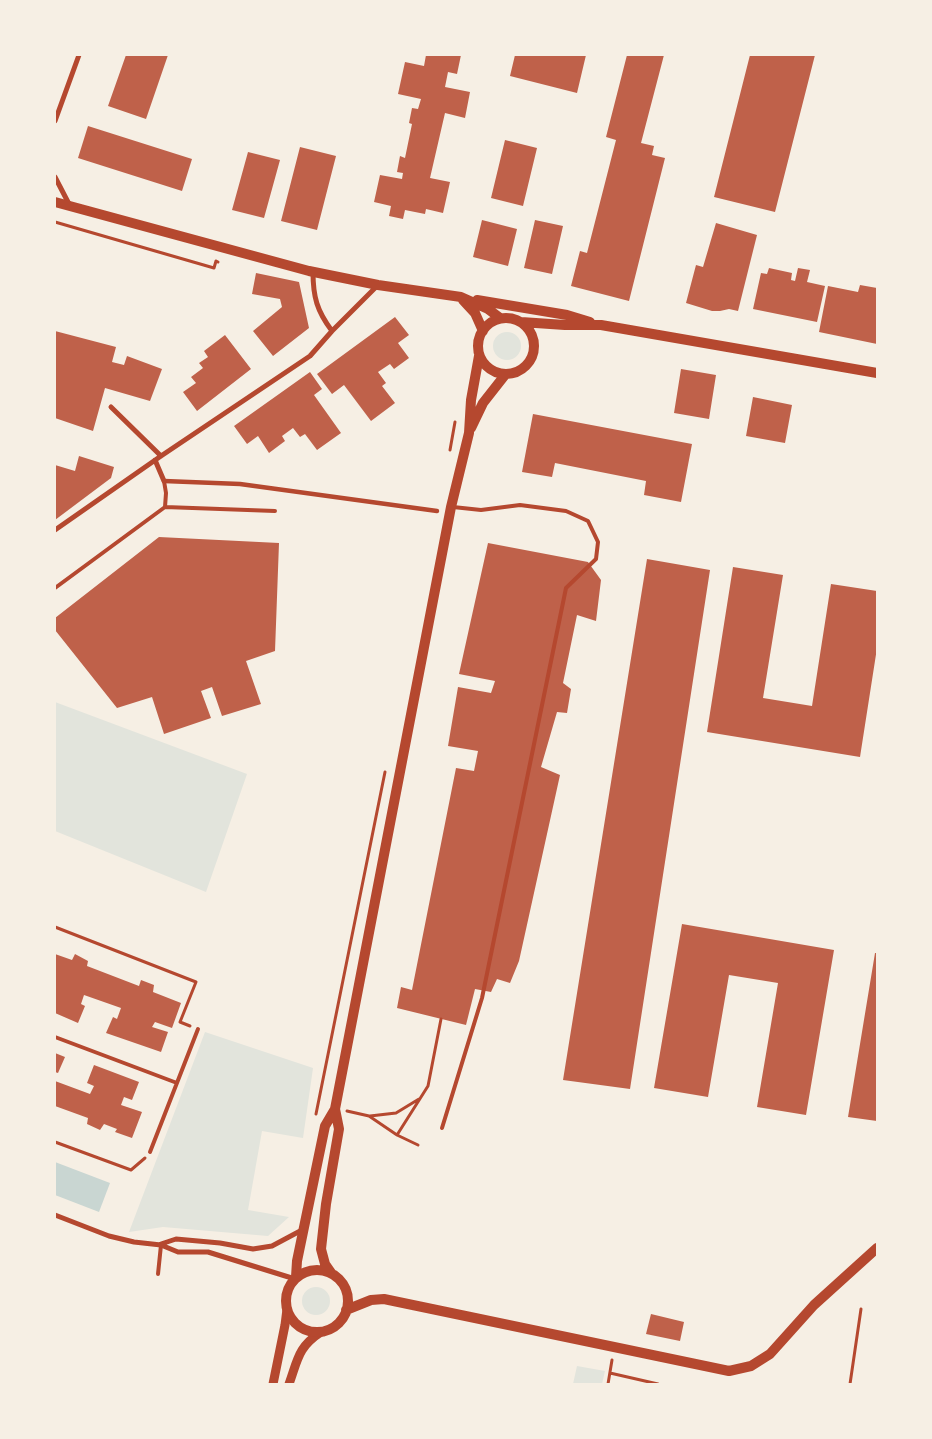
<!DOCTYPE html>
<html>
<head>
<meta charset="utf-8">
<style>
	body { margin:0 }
	#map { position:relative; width:932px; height:1439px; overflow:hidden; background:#f6efe4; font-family:"Source Sans 3",sans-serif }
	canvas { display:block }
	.frame { position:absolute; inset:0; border:56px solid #f6efe4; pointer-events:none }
</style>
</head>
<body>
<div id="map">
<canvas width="932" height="1439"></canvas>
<div class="frame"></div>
</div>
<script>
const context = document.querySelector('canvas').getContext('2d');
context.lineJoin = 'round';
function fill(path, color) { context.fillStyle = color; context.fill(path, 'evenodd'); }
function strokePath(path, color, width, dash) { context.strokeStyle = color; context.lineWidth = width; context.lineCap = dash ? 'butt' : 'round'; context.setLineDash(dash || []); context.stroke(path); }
const green = new Path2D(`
	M493 346a14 14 0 1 1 28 0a14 14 0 1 1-28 0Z
	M 55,702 L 247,774 L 206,892 L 55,831 Z
	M 205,1032 L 313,1068 L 303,1138 L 262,1131 L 248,1210 L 289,1217 L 268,1236 L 163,1227 L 129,1232 Z
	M302 1301a14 14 0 1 1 28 0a14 14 0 1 1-28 0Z
	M 577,1366 L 605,1371 L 602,1384 L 573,1384 Z`);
const water = new Path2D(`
	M 55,1162 L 110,1183 L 99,1212 L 55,1195 Z`);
const building = new Path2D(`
	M 126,55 L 168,55 L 146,119 L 108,106 Z
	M 426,55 L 461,55 L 457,74 L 448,72 L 445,87 L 470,92 L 465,118 L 445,113 L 430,178 L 450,182 L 443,213 L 426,209 L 425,214 L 405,210 L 403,219 L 389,216 L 391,206 L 374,202 L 380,175 L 402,179 L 403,173 L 397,172 L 400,156 L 405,158 L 412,124 L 409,123 L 412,108 L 418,109 L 421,99 L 398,94 L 405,62 L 424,66 Z
	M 515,55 L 586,55 L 577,93 L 510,76 Z
	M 627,55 L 664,55 L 641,143 L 654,146 L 652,155 L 665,158 L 629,301 L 571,286 L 580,251 L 587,253 L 616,140 L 606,137 Z
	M 750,55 L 815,55 L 775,212 L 714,197 Z
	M 88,126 L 192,159 L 182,191 L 78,158 Z
	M 505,140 L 537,148 L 523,206 L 491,198 Z
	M 300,147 L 336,156 L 317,230 L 281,221 Z
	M 248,152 L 280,160 L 264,218 L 232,210 Z
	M 482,220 L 517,229 L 508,266 L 473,257 Z
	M 535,220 L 563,226 L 552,274 L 524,268 Z
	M 716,223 L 757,235 L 738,311 L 729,309 L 720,311 L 712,311 L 686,303 L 696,265 L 703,267 Z
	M 769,268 L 792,273 L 791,280 L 795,281 L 798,268 L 810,270 L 807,282 L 825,286 L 817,322 L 753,309 L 761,273 L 767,274 Z
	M 256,273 L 299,282 L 309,328 L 273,356 L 253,331 L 282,307 L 280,299 L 252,294 Z
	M 860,285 L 877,288 L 877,344 L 819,332 L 828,286 L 858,292 Z
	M 395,317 L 409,335 L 398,343 L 409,358 L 394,369 L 390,364 L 378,372 L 386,383 L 382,386 L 395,403 L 371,421 L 344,385 L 332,394 L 317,374 Z
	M 55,331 L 116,347 L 112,362 L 124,365 L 127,356 L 162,369 L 150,401 L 105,388 L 93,431 L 55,418 Z
	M 225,335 L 251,369 L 197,411 L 183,392 L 196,383 L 191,377 L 203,368 L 199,363 L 208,357 L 204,351 Z
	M 681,369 L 716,375 L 709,419 L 674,413 Z
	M 310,372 L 322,389 L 314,395 L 341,433 L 317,450 L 305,434 L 300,437 L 293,428 L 282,436 L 285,441 L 269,453 L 258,436 L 247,444 L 234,426 Z
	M 753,397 L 792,405 L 785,443 L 746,436 Z
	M 533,414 L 692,444 L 681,502 L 644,495 L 646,481 L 555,463 L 552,477 L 522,472 Z
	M 79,456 L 114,467 L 111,478 L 55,520 L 55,465 L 75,471 Z
	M 159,537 L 279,543 L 275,651 L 246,661 L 261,704 L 222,716 L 212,687 L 201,691 L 211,718 L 164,734 L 152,697 L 117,708 L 55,630 L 55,618 Z
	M 488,543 L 588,562 L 601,580 L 596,621 L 577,615 L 563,683 L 571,689 L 567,713 L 557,712 L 541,767 L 560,775 L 519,961 L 510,983 L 497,979 L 491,992 L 475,989 L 466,1025 L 397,1008 L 401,987 L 412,990 L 456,768 L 474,771 L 478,751 L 448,746 L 458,687 L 491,693 L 495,681 L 459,674 Z
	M 647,559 L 710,570 L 630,1089 L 563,1080 Z
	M 733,567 L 783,575 L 763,698 L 812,706 L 831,584 L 877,591 L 877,648 L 860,757 L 707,732 Z
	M 682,924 L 834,950 L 806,1115 L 757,1107 L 778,983 L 729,975 L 708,1097 L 654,1088 Z
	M 875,953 L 877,953 L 877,1121 L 848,1117 Z
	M 55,954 L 72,960 L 75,954 L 88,961 L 87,966 L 139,986 L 141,980 L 154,985 L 153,992 L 181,1003 L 172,1028 L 155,1022 L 152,1027 L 168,1032 L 161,1052 L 106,1033 L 113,1017 L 117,1019 L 121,1008 L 84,995 L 81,1004 L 85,1006 L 78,1023 L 55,1013 Z
	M 55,1053 L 65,1057 L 58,1073 L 55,1072 Z
	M 94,1065 L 139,1082 L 132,1100 L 124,1097 L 121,1105 L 142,1112 L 132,1138 L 115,1132 L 117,1129 L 104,1124 L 100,1130 L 87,1124 L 88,1118 L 55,1106 L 55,1081 L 90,1094 L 94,1086 L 87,1083 Z
	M 651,1314 L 684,1322 L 680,1341 L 646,1334 Z`);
const path = new Path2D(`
	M 55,222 L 214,268 L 216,261 L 218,262
	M 450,450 L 455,422
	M 55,927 L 196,982 L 180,1022 L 190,1026
	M 347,1111 L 369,1116 L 397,1135 L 418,1145
	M 316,1114 L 385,772
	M 370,1116 L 396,1113 L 419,1099
	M 397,1135 L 428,1086 L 441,1019
	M 55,1142 L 131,1170 L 145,1158
	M 610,1373 L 658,1384
	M 608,1384 L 612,1360
	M 850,1384 L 861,1309`);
const service = new Path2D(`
	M 165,507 L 275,511
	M 55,588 L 165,507 L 166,493 L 164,481
	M 55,1037 L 177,1083
	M 442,1128 L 482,998 L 566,588 L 596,559 L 598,542 L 588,521 L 566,511 L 520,505 L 481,510 L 453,507
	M 150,1152 L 198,1029
	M 158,1274 L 161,1245`);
const pedestrian = new Path2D(`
	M 164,481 L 240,484 L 437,511`);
const minor = new Path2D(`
	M 55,121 L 79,55
	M 55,177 L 69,204
	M 313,272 C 313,297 317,311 332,331
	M 111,407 L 161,456
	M 155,460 L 164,481
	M 55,530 L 161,456 L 310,356 L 332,331 L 378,285
	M 55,1215 L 109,1236 L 134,1242 L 161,1245 L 178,1252 L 208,1252 L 295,1279
	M 161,1244 L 176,1239 L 220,1243 L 253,1249 L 272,1246 L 302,1230`);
const tertiary = new Path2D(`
	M 273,1384 L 285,1325 L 287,1309
	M 289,1384 C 298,1359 298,1347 321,1332`);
const secondary = new Path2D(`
	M 55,202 L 309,271 L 378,285 L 461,297 L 488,309 L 500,318
	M 463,300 L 475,313 L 483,331
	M 477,300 L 567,315 L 590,322
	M478 346a28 28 0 1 1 56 0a28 28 0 1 1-56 0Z
	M 521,322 L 565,325 L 601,325 L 877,373
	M 471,428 L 483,403 L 505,375
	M286 1301a31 31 0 1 1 62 0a31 31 0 1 1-62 0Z
	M 332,1274 L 325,1264 L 321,1249 L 326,1204 L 339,1129 L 335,1109
	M 296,1277 L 297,1261 L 325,1126 L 335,1109 L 451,507 L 469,433 L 471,400 L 479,356
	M 346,1310 L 371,1300 L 384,1299 L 729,1371 L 751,1366 L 770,1354 L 814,1305 L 877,1248`);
fill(green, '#e2e4dc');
fill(water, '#c9d6d2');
fill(building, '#bf614a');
strokePath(path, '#b5482f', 3);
strokePath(service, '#b5482f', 4);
strokePath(pedestrian, '#b5482f', 4.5);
strokePath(minor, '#b5482f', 5);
strokePath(tertiary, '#b5482f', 9);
strokePath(secondary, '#b5482f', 10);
</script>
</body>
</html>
